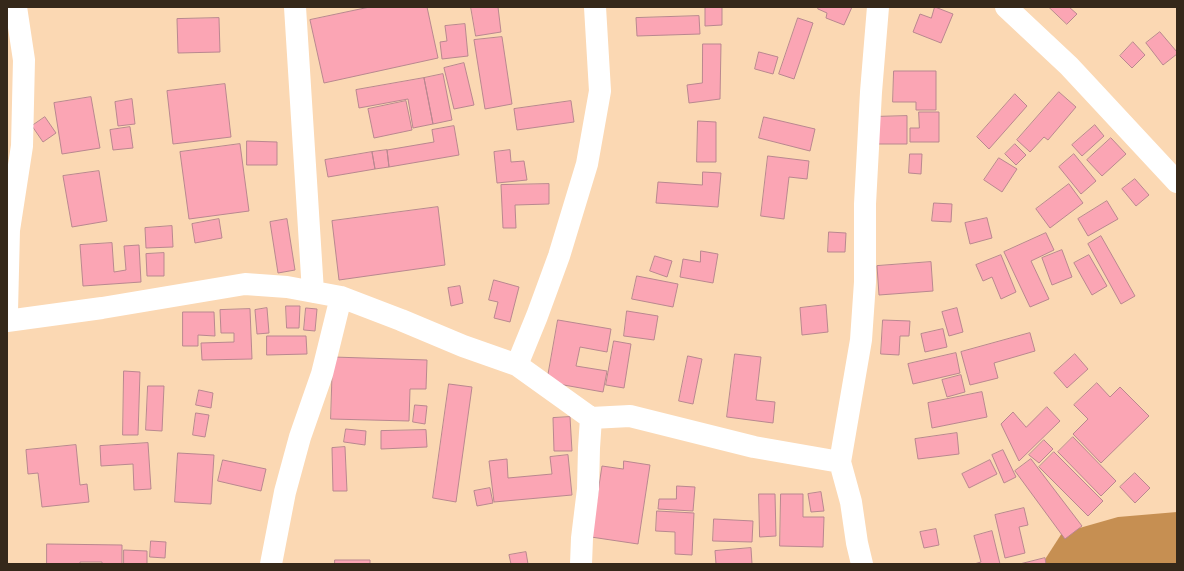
<!DOCTYPE html>
<html>
<head>
<meta charset="utf-8">
<style>
	body { margin:0 }
	#map { position:relative; width:1184px; height:571px; overflow:hidden; background:#fbd8b3; font-family:"Alegreya Sans",sans-serif }
	canvas { display:block }
	.frame { position:absolute; inset:0; border:8px solid #35281a; pointer-events:none }
</style>
</head>
<body>
<div id="map">
<canvas width="1184" height="571"></canvas>
<div class="frame"></div>
</div>
<script>
const context = document.querySelector('canvas').getContext('2d');
context.lineJoin = 'round';
function fill(path, color) { context.fillStyle = color; context.fill(path, 'evenodd'); }
function strokePath(path, color, width, dash) { context.strokeStyle = color; context.lineWidth = width; context.lineCap = dash ? 'butt' : 'round'; context.setLineDash(dash || []); context.stroke(path); }
const forest = new Path2D(`
	M 1177,512 L 1177,564 L 1042,564 L 1062,533 L 1118,517 Z`);
const building = new Path2D(`
	M 370,7 L 427,7 L 438,58 L 324,83 L 310,20 Z
	M 471,7 L 498,7 L 501,32 L 476,36 Z
	M 711,7 L 722,7 L 722,25 L 705,26 L 705,8 Z
	M 819,7 L 852,7 L 844,25 L 826,18 L 827,13 L 818,9 Z
	M 935,7 L 953,14 L 941,43 L 913,32 L 920,14 L 931,18 Z
	M 1049,7 L 1069,7 L 1077,14 L 1067,24 Z
	M 699,16 L 700,34 L 637,36 L 636,18 Z
	M 219,18 L 220,52 L 178,53 L 177,19 Z
	M 798,18 L 813,23 L 794,79 L 779,74 Z
	M 465,24 L 468,56 L 442,59 L 440,42 L 447,41 L 445,26 Z
	M 1160,32 L 1177,52 L 1177,54 L 1163,65 L 1146,43 Z
	M 502,37 L 512,104 L 485,109 L 474,40 Z
	M 1133,42 L 1145,55 L 1132,68 L 1120,56 Z
	M 703,44 L 721,44 L 720,99 L 689,103 L 687,85 L 702,83 Z
	M 759,52 L 778,57 L 773,74 L 755,69 Z
	M 464,63 L 474,105 L 454,109 L 444,68 Z
	M 894,71 L 936,71 L 936,110 L 916,110 L 916,102 L 893,102 Z
	M 443,74 L 452,120 L 433,124 L 424,78 Z
	M 424,78 L 433,124 L 413,128 L 408,99 L 359,108 L 356,90 Z
	M 225,84 L 231,137 L 173,144 L 167,91 Z
	M 1059,92 L 1076,107 L 1048,140 L 1044,137 L 1030,152 L 1017,140 Z
	M 1015,94 L 1027,106 L 989,149 L 977,137 Z
	M 91,97 L 100,148 L 62,154 L 54,103 Z
	M 132,99 L 135,124 L 118,126 L 115,102 Z
	M 406,101 L 412,130 L 374,138 L 368,109 Z
	M 571,101 L 574,122 L 517,130 L 514,109 Z
	M 919,112 L 939,112 L 939,142 L 910,142 L 910,128 L 919,128 Z
	M 907,116 L 907,144 L 872,144 L 871,117 Z
	M 45,117 L 56,133 L 43,142 L 32,126 Z
	M 764,117 L 815,129 L 810,151 L 759,138 Z
	M 698,121 L 716,122 L 716,162 L 697,162 Z
	M 1095,125 L 1104,136 L 1082,156 L 1072,145 Z
	M 454,126 L 459,155 L 389,167 L 387,150 L 434,142 L 432,130 Z
	M 130,127 L 133,148 L 113,150 L 110,130 Z
	M 1111,138 L 1126,154 L 1102,176 L 1087,160 Z
	M 247,141 L 277,142 L 277,165 L 247,165 Z
	M 240,144 L 249,211 L 189,219 L 180,152 Z
	M 1015,144 L 1026,155 L 1016,165 L 1005,154 Z
	M 387,150 L 389,167 L 375,169 L 372,152 Z
	M 510,150 L 511,162 L 524,161 L 527,180 L 497,183 L 494,152 Z
	M 372,152 L 375,169 L 328,177 L 325,160 Z
	M 910,154 L 922,154 L 921,174 L 909,173 Z
	M 1074,154 L 1096,181 L 1081,194 L 1059,167 Z
	M 768,156 L 809,161 L 807,179 L 789,177 L 784,219 L 761,216 Z
	M 999,158 L 1017,169 L 1002,192 L 984,180 Z
	M 99,171 L 107,221 L 72,227 L 63,176 Z
	M 703,172 L 721,173 L 718,207 L 656,203 L 658,182 L 702,185 Z
	M 1135,179 L 1149,195 L 1136,206 L 1122,189 Z
	M 549,184 L 549,204 L 515,205 L 516,228 L 503,228 L 501,185 Z
	M 1069,184 L 1083,203 L 1050,228 L 1036,209 Z
	M 1107,201 L 1118,219 L 1088,236 L 1078,219 Z
	M 934,203 L 952,204 L 951,222 L 932,221 Z
	M 438,207 L 445,265 L 339,280 L 332,221 Z
	M 987,218 L 992,238 L 970,244 L 965,223 Z
	M 219,219 L 222,238 L 195,243 L 192,224 Z
	M 287,219 L 295,270 L 278,273 L 270,222 Z
	M 172,226 L 173,247 L 146,248 L 145,228 Z
	M 829,232 L 846,233 L 845,252 L 828,252 Z
	M 1046,233 L 1054,250 L 1031,261 L 1049,299 L 1030,307 L 1004,252 Z
	M 1101,236 L 1135,296 L 1121,304 L 1088,244 Z
	M 112,243 L 114,272 L 126,270 L 124,246 L 139,245 L 141,282 L 83,286 L 80,245 Z
	M 1062,250 L 1072,277 L 1052,285 L 1042,258 Z
	M 701,251 L 718,254 L 713,283 L 680,277 L 683,259 L 700,262 Z
	M 164,253 L 164,276 L 147,276 L 146,254 Z
	M 1001,255 L 1016,292 L 1001,299 L 992,277 L 983,281 L 976,265 Z
	M 1089,255 L 1107,286 L 1092,295 L 1074,263 Z
	M 655,256 L 672,261 L 667,277 L 650,271 Z
	M 931,262 L 933,291 L 879,295 L 877,266 Z
	M 637,276 L 678,284 L 673,307 L 632,299 Z
	M 494,280 L 519,287 L 510,322 L 494,318 L 498,302 L 489,300 Z
	M 460,286 L 463,303 L 451,306 L 448,288 Z
	M 826,305 L 828,332 L 802,335 L 800,308 Z
	M 286,306 L 300,306 L 299,328 L 287,328 Z
	M 267,308 L 269,333 L 257,334 L 255,310 Z
	M 306,308 L 317,309 L 315,331 L 304,330 Z
	M 957,308 L 963,332 L 949,336 L 942,312 Z
	M 250,309 L 252,359 L 202,360 L 201,343 L 234,342 L 234,333 L 221,333 L 220,310 Z
	M 627,311 L 658,316 L 654,340 L 624,336 Z
	M 183,312 L 214,312 L 215,336 L 198,335 L 198,346 L 183,346 Z
	M 558,320 L 611,329 L 607,352 L 580,347 L 576,366 L 607,371 L 603,392 L 547,382 Z
	M 883,320 L 910,321 L 909,336 L 900,336 L 899,355 L 881,354 Z
	M 943,329 L 947,347 L 925,352 L 921,334 Z
	M 1030,333 L 1035,351 L 994,363 L 998,378 L 970,385 L 961,352 Z
	M 267,336 L 306,336 L 307,354 L 267,355 Z
	M 614,341 L 631,344 L 624,388 L 606,385 Z
	M 956,353 L 960,373 L 913,384 L 908,364 Z
	M 735,354 L 761,357 L 756,400 L 775,402 L 773,423 L 727,417 Z
	M 1075,354 L 1088,369 L 1067,388 L 1054,373 Z
	M 688,356 L 702,359 L 693,404 L 679,401 Z
	M 333,357 L 427,360 L 426,389 L 410,389 L 409,421 L 331,419 Z
	M 124,371 L 140,372 L 138,435 L 123,435 Z
	M 961,375 L 965,392 L 947,397 L 942,380 Z
	M 1097,383 L 1110,397 L 1120,387 L 1149,416 L 1101,463 L 1073,434 L 1088,419 L 1074,405 Z
	M 449,384 L 472,387 L 456,502 L 433,498 Z
	M 148,386 L 164,386 L 162,431 L 146,430 Z
	M 199,390 L 213,393 L 211,408 L 196,405 Z
	M 982,392 L 987,417 L 932,428 L 928,403 Z
	M 415,405 L 427,406 L 425,424 L 413,422 Z
	M 1047,407 L 1060,421 L 1019,461 L 1001,424 L 1013,412 L 1026,427 Z
	M 196,413 L 209,415 L 205,437 L 193,435 Z
	M 570,417 L 572,451 L 554,451 L 553,418 Z
	M 346,429 L 366,431 L 365,445 L 344,442 Z
	M 426,430 L 427,447 L 381,449 L 381,431 Z
	M 957,433 L 959,454 L 918,459 L 915,439 Z
	M 1073,437 L 1116,481 L 1101,496 L 1058,452 Z
	M 1044,440 L 1053,449 L 1039,463 L 1029,455 Z
	M 148,443 L 151,489 L 134,490 L 133,464 L 101,466 L 100,446 Z
	M 76,445 L 80,485 L 87,484 L 89,502 L 42,507 L 38,473 L 28,474 L 26,450 Z
	M 345,447 L 347,491 L 333,491 L 332,448 Z
	M 1003,450 L 1016,477 L 1004,483 L 992,455 Z
	M 1054,452 L 1103,501 L 1088,516 L 1039,467 Z
	M 178,453 L 214,455 L 211,504 L 175,502 Z
	M 568,455 L 572,495 L 494,502 L 489,461 L 507,459 L 508,478 L 552,474 L 550,457 Z
	M 1031,459 L 1082,526 L 1065,539 L 1015,471 Z
	M 223,460 L 266,469 L 261,491 L 218,481 Z
	M 990,460 L 997,474 L 969,488 L 962,474 Z
	M 624,461 L 650,465 L 638,544 L 591,537 L 602,466 L 623,469 Z
	M 1135,473 L 1150,488 L 1135,503 L 1120,487 Z
	M 677,486 L 695,487 L 693,511 L 658,509 L 659,499 L 676,499 Z
	M 490,488 L 493,503 L 477,506 L 474,491 Z
	M 821,492 L 824,511 L 811,512 L 808,494 Z
	M 759,494 L 775,494 L 776,536 L 760,537 Z
	M 781,494 L 803,494 L 803,517 L 824,517 L 823,547 L 780,546 Z
	M 1024,508 L 1028,525 L 1019,527 L 1025,553 L 1005,558 L 995,515 Z
	M 657,511 L 694,513 L 692,555 L 675,554 L 675,532 L 656,531 Z
	M 714,519 L 753,521 L 752,542 L 713,541 Z
	M 936,529 L 939,545 L 924,548 L 920,532 Z
	M 992,531 L 1000,564 L 974,564 L 981,562 L 974,536 Z
	M 151,541 L 166,542 L 165,558 L 150,557 Z
	M 47,544 L 122,545 L 122,564 L 102,564 L 102,562 L 80,562 L 80,564 L 47,564 Z
	M 751,548 L 752,564 L 716,564 L 715,551 Z
	M 124,550 L 147,551 L 147,564 L 124,564 Z
	M 526,552 L 528,564 L 511,564 L 509,555 Z
	M 1045,558 L 1046,564 L 1020,564 Z
	M 335,560 L 370,560 L 370,564 L 335,564 Z`);
const minor = new Path2D(`
	M 295,7 L 313,292
	M 1006,7 L 1069,66 L 1177,182
	M 7,311 L 9,230 L 22,146 L 24,60 L 16,7
	M 7,321 L 102,308 L 245,284 L 287,287 L 341,297 L 401,320 L 463,346 L 517,365 L 537,316 L 559,256 L 587,164 L 600,91 L 595,7
	M 517,365 L 591,418 L 630,416 L 754,447 L 840,462
	M 271,564 L 285,492 L 300,437 L 322,374 L 341,297
	M 581,564 L 582,538 L 588,489 L 589,448 L 591,418
	M 862,564 L 857,543 L 851,502 L 840,462 L 861,340 L 865,282 L 865,204 L 871,92 L 878,7`);
fill(forest, '#c68f52');
fill(building, '#fba5b4');
strokePath(building, '#b9878f', 1);
strokePath(minor, '#fff', 22);
</script>
</body>
</html>
